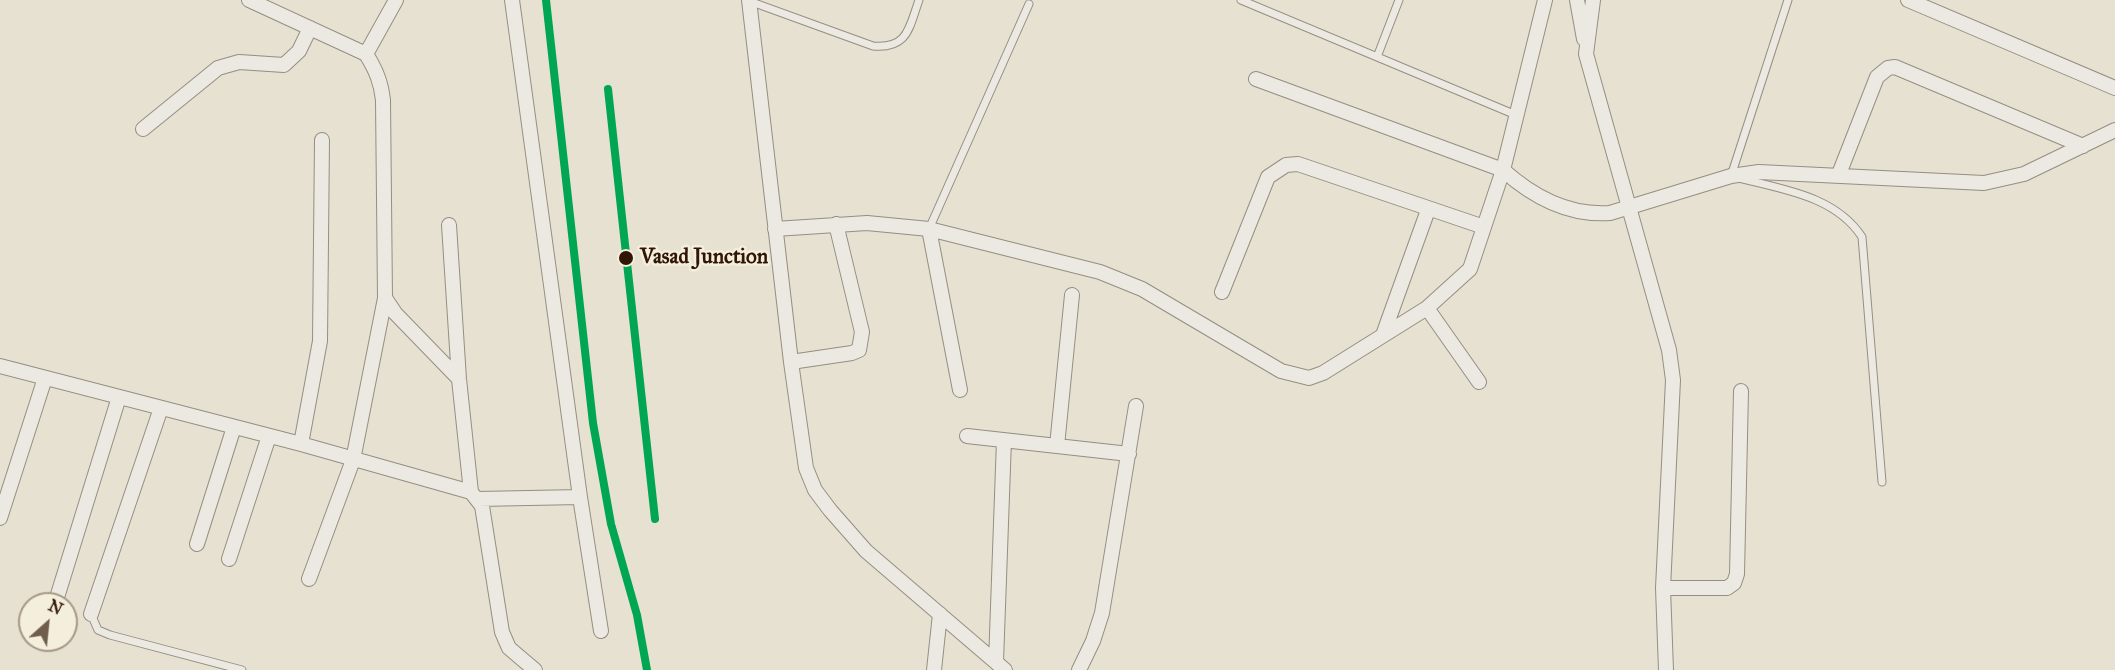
<!DOCTYPE html>
<html>
<head>
<meta charset="utf-8">
<style>
	body { margin:0 }
	#map { position:relative; width:2115px; height:670px; overflow:hidden; background:#e6e1d1; font-family:"IM FELL Great Primer",serif }
	canvas { display:block }
	.north { position:absolute; left:18px; top:592px; width:60px; height:60px; box-sizing:border-box; background:#f4eedc; border:2px solid #a69886; border-radius:50%; rotate:27deg; font-size:16px; font-weight:700; line-height:24px; text-align:center; color:#311605 }
	.north::after { content:''; display:block; margin:auto; width:21px; height:27px; background:#705d4c; clip-path:polygon(50% 0,100% 100%,50% 72%,0 100%) }
</style>
</head>
<body>
<div id="map">
<canvas width="2115" height="670"></canvas>
<div class="north">N</div>
</div>
<script>
const context = document.querySelector('canvas').getContext('2d');
context.lineJoin = 'round';
function strokePath(path, color, width, dash) { context.strokeStyle = color; context.lineWidth = width; context.lineCap = dash ? 'butt' : 'round'; context.setLineDash(dash || []); context.stroke(path); }
function write(font, color, halo, rows, align = 'center') {
  context.font = font + ' "IM FELL Great Primer",serif'; context.lineWidth = 5; context.setLineDash([]); context.textBaseline = 'middle'; context.strokeStyle = halo; context.fillStyle = color; for (const [text, x, y, turn = 0] of rows) {
    context.save(); context.translate(x, y); context.rotate((+turn || 0) * Math.PI / 180); context.textAlign = isNaN(turn) ? turn : align; if (halo) context.strokeText(text, 0, 0); context.fillText(text, 0, 0); context.restore();
  }
}
const service = new Path2D(`
	M 1241,0 L 1516,115
	M 1788,0 L 1731,176 C 1778,189 1834,194 1862,237 L 1882,482
	M 749,1 L 873,46 C 908,49 909,28 919,0
	M 1377,57 L 1399,0
	M 929,229 L 1029,4
	M 91,614 L 98,630 L 110,635 L 242,670`);
const minor = new Path2D(`
	M 249,0 L 366,54 C 376,70 381,82 383,100 L 385,298 L 395,313 L 459,379
	M 512,0 L 580,497 L 601,631
	M 749,0 L 791,362 L 806,468 L 815,490 L 830,510 L 866,551 L 1005,670
	M 1577,0 L 1584,39
	M 1593,0 L 1586,54 L 1669,350 L 1673,380 L 1663,588 L 1666,670
	M 1908,0 L 2115,88
	M 366,54 L 396,0
	M 1256,79 L 1503,170 C 1532,196 1569,216 1610,213 L 1731,176 L 1759,172 L 1984,183 L 2024,174 L 2115,130
	M 143,129 L 218,68 L 239,62 L 284,65 L 299,51 L 310,28
	M 1839,174 L 1877,77 L 1888,68 L 1895,67 L 2083,146
	M 449,225 L 459,379 L 471,492
	M 775,229 L 867,223 L 929,229 L 1100,272 L 1142,289 L 1281,371 L 1309,378 L 1323,373 L 1427,308 L 1470,269 L 1503,170 L 1545,0
	M 929,229 L 960,390
	M 1222,292 L 1268,177 L 1286,165 L 1298,164 L 1484,227
	M 1427,308 L 1479,382
	M 1383,335 L 1428,210
	M 791,362 L 852,353 L 859,350 L 862,332 L 836,224
	M 0,366 L 301,444 L 471,492 L 482,506 L 502,632 L 509,648 L 535,670
	M 967,436 L 1129,454
	M 301,444 L 320,341 L 322,140
	M 1057,446 L 1072,295
	M 478,499 L 580,497
	M 0,518 L 45,378
	M 197,544 L 234,427
	M 229,559 L 269,436
	M 309,579 L 353,460 L 385,298
	M 1663,588 L 1727,588 L 1734,583 L 1737,574 L 1741,391
	M 55,604 L 119,397
	M 91,614 L 161,408
	M 996,662 L 1004,440
	M 934,670 L 940,614
	M 1079,670 L 1093,641 L 1102,613 L 1136,406`);
const rail1 = new Path2D(`
	M 546,0 L 593,423 L 611,524 L 637,615 L 647,670
	M 608,89 L 655,519`);
const markers = [
	[626,258,8,"#311605"]
];
const stopNames = [
	["Vasad Junction",640,258]
];
strokePath(service, '#958e83', 9);
strokePath(minor, '#958e83', 16);
strokePath(service, '#ebe9e1', 7);
strokePath(minor, '#ebe9e1', 14);
strokePath(rail1, '#00a651', 8);
for (const [x, y, r, color] of markers) { const dot = new Path2D(); dot.arc(x, y, r, 0, 2 * Math.PI); context.fillStyle = color; context.fill(dot); strokePath(dot, '#f4eedc', 2); }
write('bold 21px', '#311605', '#f4eedc', stopNames, 'left');
</script>
</body>
</html>
